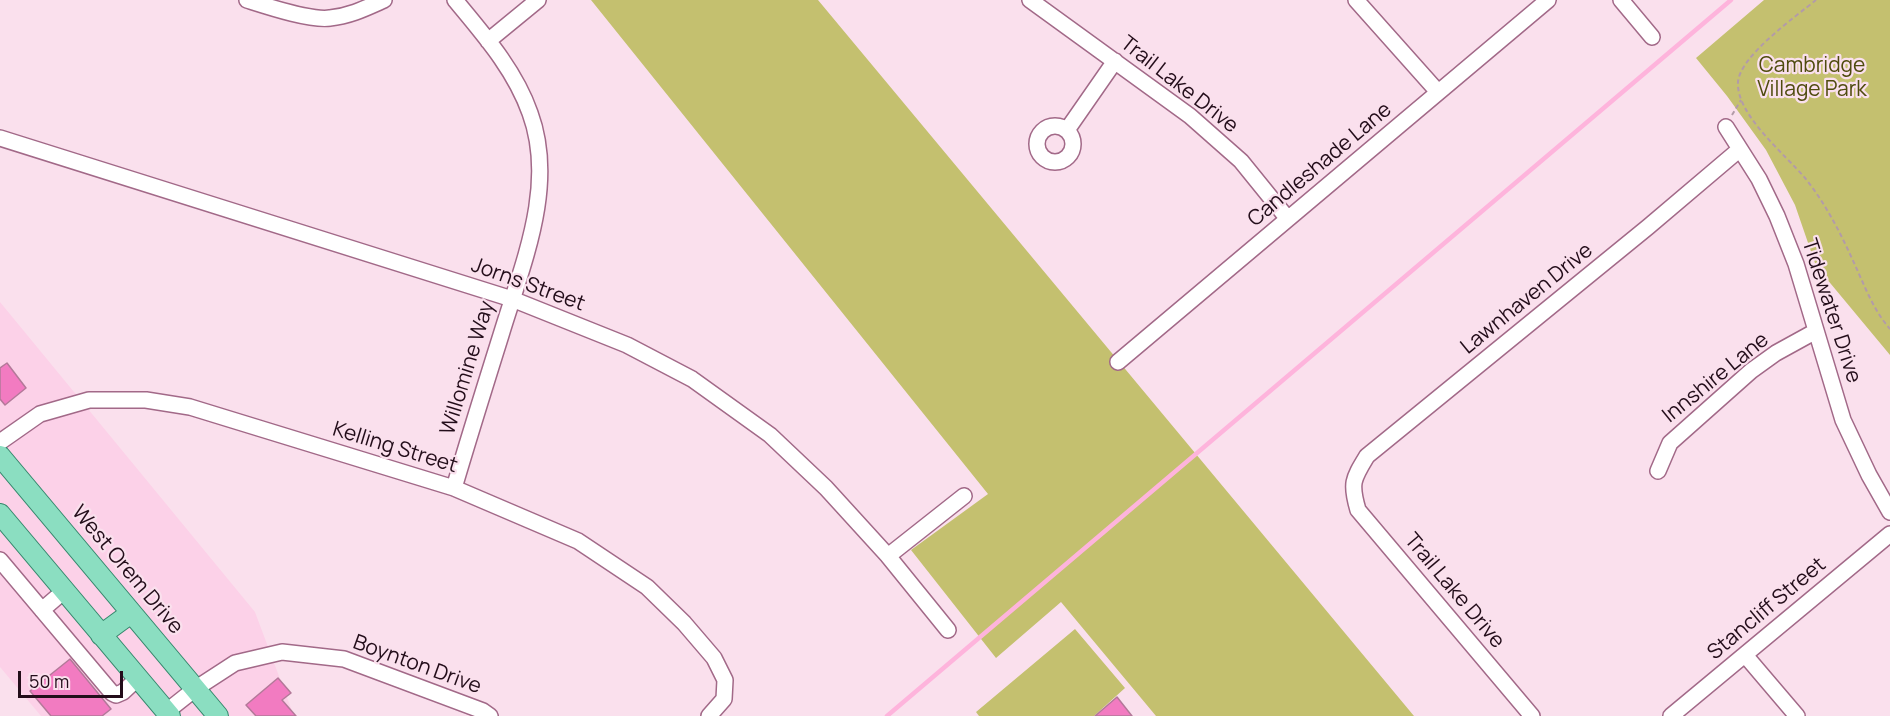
<!DOCTYPE html>
<html>
<head>
<meta charset="utf-8">
<style>
	body { margin:0 }
	#map { position:relative; width:1890px; height:716px; overflow:hidden; background:#fae0ed; font-family:Manrope,sans-serif }
	canvas { display:block }
	.scale { position:absolute; left:18px; top:671px; width:105px; height:27px; box-sizing:border-box; border:3px solid #230d1a; border-top:0; padding-left:8px; font-size:18px; line-height:21px; white-space:nowrap; color:#230d1a; -webkit-text-stroke:4px #fae0ed; paint-order:stroke }
</style>
</head>
<body>
<div id="map">
<canvas width="1890" height="716"></canvas>
<div class="scale">50 m</div>
</div>
<script>
const context = document.querySelector('canvas').getContext('2d');
context.lineJoin = 'round';
function fill(path, color) { context.fillStyle = color; context.fill(path, 'evenodd'); }
function strokePath(path, color, width, dash) { context.strokeStyle = color; context.lineWidth = width; context.lineCap = dash ? 'butt' : 'round'; context.setLineDash(dash || []); context.stroke(path); }
function write(font, color, halo, rows, align = 'center') {
  context.font = font + ' Manrope,sans-serif'; context.lineWidth = 4.5; context.setLineDash([]); context.textBaseline = 'middle'; context.strokeStyle = halo; context.fillStyle = color; for (const [text, x, y, turn = 0] of rows) {
    context.save(); context.translate(x, y); context.rotate((+turn || 0) * Math.PI / 180); context.textAlign = isNaN(turn) ? turn : align; if (halo) context.strokeText(text, 0, 0); context.fillText(text, 0, 0); context.restore();
  }
}
const built = new Path2D(`
	M 0,302 L 255,612 L 294,716 L 41,716 L 0,667 Z`);
const green = new Path2D(`
	M 591,0 L 818,0 L 1414,716 L 1156,716 L 1061,602 L 996,658 L 911,550 L 988,494 Z
	M 1764,0 L 1890,0 L 1890,355 L 1816,266 L 1795,205 L 1766,150 L 1727,96 L 1696,58 Z
	M 1075,629 L 1125,688 L 1094,716 L 979,716 L 976,712 Z`);
const stream = new Path2D(`
	M 887,716 L 1731,0`);
const building = new Path2D(`
	M 7,363 L 26,388 L 5,405 L 0,399 L 0,368 Z
	M 70,659 L 111,709 L 102,716 L 51,716 L 30,691 Z
	M 278,678 L 291,693 L 282,700 L 296,716 L 256,716 L 246,705 Z
	M 1117,697 L 1132,716 L 1095,716 Z`);
const path = new Path2D(`
	M 1816,0 C 1795,17 1740,56 1738,82 C 1736,115 1785,154 1805,178 C 1826,204 1841,234 1855,265 C 1865,287 1874,311 1890,329
	M 1732,115 L 1741,100`);
const minor = new Path2D(`
	M 247,0 C 266,6 311,21 330,18 C 350,16 366,8 384,0
	M 1030,0 L 1190,116 L 1241,161 L 1288,219
	M 1356,0 L 1438,92
	M 1621,0 L 1652,37
	M 488,41 L 538,0
	M1037 144a18 18 0 1 1 36 0a18 18 0 1 1-36 0Z
	M 1726,127 L 1759,179 L 1777,216 L 1796,264 L 1843,420 L 1869,475 L 1890,512
	M 1067,130 L 1115,61
	M 0,138 L 512,299 L 627,345 L 692,379 L 770,435 L 826,488 L 888,556 L 948,630
	M 1118,362 L 1548,0
	M 0,442 L 40,414 L 89,400 L 146,400 L 190,407 L 454,488 L 578,541 L 647,587 L 684,623 L 714,658 L 725,680 L 724,699 L 709,716
	M 1658,471 L 1670,443 L 1751,371 L 1776,353 L 1816,331
	M 454,488 C 469,437 485,386 501,335 C 522,265 557,186 530,113 C 515,70 484,35 455,0
	M 888,556 L 964,496
	M 0,560 L 112,693 L 116,695 L 123,692 L 138,678
	M 42,610 L 64,591
	M 1745,655 L 1797,716
	M 166,712 L 195,689 L 235,663 L 282,652 L 344,659 L 483,711 L 490,716
	M 1532,716 L 1358,510 C 1350,483 1353,479 1367,456 L 1648,227 L 1740,149
	M 1671,716 L 1890,534`);
const major = new Path2D(`
	M 0,456 L 218,716
	M 0,514 L 170,716
	M 101,635 L 131,613`);
const parkNames = [
	["Cambridge",1812,66],
	["Village Park",1812,90]
];
const streetNames = [
	["Trail Lake Drive",1179,85,38],
	["Candleshade Lane",1320,165,-40],
	["Jorns Street",528,285,20],
	["Lawnhaven Drive",1527,299,-39],
	["Tidewater Drive",1831,311,72],
	["Willomine Way",468,368,-73],
	["Innshire Lane",1716,378,-39],
	["Kelling Street",395,448,17],
	["West Orem Drive",127,570,50],
	["Trail Lake Drive",1454,591,50],
	["Stancliff Street",1767,609,-40],
	["Boynton Drive",417,665,20]
];
fill(built, '#fcd1e8');
fill(green, '#c4c06f');
strokePath(stream, '#feb4dc', 4.5);
fill(building, '#f27bc1');
strokePath(building, '#b37999', 1.5);
strokePath(minor, '#a26988', 18);
strokePath(major, '#35876c', 22);
strokePath(path, '#b39ba8', 2, [4.5, 3]);
strokePath(minor, '#fff', 15);
strokePath(major, '#8bdec1', 20);
write('21px', '#4f4b0e', '#fae0ed', parkNames);
write('21px', '#230d1a', '#fae0ed', streetNames);
</script>
</body>
</html>
